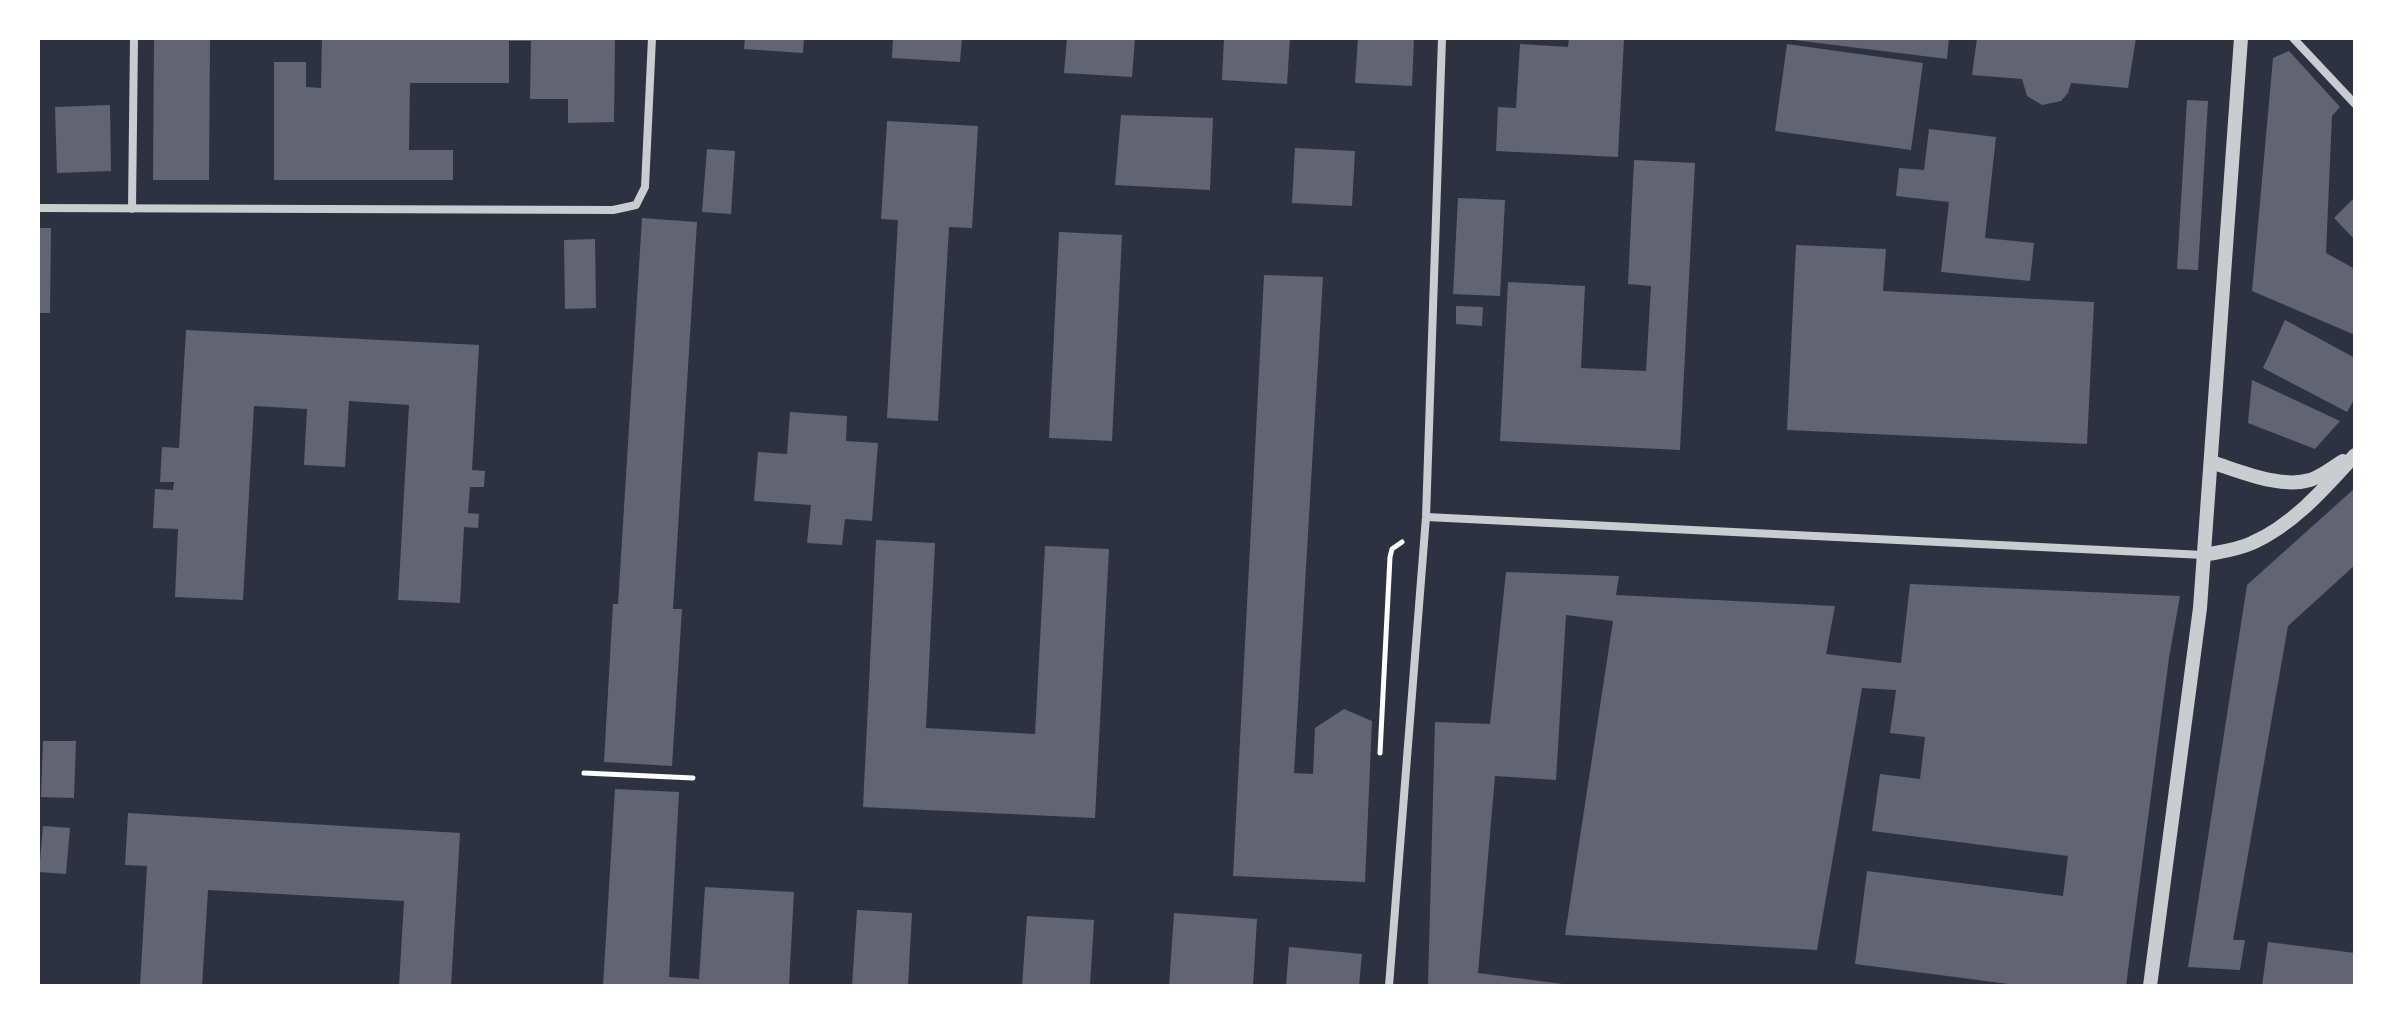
<!DOCTYPE html>
<html>
<head>
<meta charset="utf-8">
<style>
	body { margin:0 }
	#map { position:relative; width:2393px; height:1024px; overflow:hidden; background:#2d3142; font-family:"PT Serif",serif }
	canvas { display:block }
	.frame { position:absolute; inset:0; border:40px solid #fff; pointer-events:none }
</style>
</head>
<body>
<div id="map">
<canvas width="2393" height="1024"></canvas>
<div class="frame"></div>
</div>
<script>
const context = document.querySelector('canvas').getContext('2d');
context.lineJoin = 'round';
function fill(path, color) { context.fillStyle = color; context.fill(path, 'evenodd'); }
function strokePath(path, color, width, dash) { context.strokeStyle = color; context.lineWidth = width; context.lineCap = dash ? 'butt' : 'round'; context.setLineDash(dash || []); context.stroke(path); }
const building = new Path2D(`
	M 154,38 L 210,38 L 209,180 L 153,180 Z
	M 322,38 L 615,38 L 614,122 L 568,123 L 568,99 L 530,99 L 531,41 L 509,41 L 509,83 L 410,83 L 409,150 L 453,150 L 453,180 L 274,180 L 274,62 L 306,62 L 306,87 L 321,88 Z
	M 745,38 L 804,38 L 803,53 L 744,49 Z
	M 893,38 L 962,38 L 960,62 L 892,58 Z
	M 1067,38 L 1135,38 L 1132,77 L 1064,73 Z
	M 1224,38 L 1290,38 L 1287,84 L 1222,80 Z
	M 1358,38 L 1414,38 L 1412,86 L 1355,83 Z
	M 1569,38 L 1624,38 L 1618,157 L 1496,151 L 1498,107 L 1516,108 L 1520,44 L 1568,47 Z
	M 1794,38 L 1949,38 L 1947,59 L 1794,40 Z
	M 1977,38 L 2136,38 L 2128,88 L 2071,83 L 2068,93 L 2061,101 L 2042,105 L 2027,96 L 2022,79 L 1972,75 Z
	M 1787,44 L 1923,63 L 1911,150 L 1775,131 Z
	M 2289,51 L 2340,107 L 2332,116 L 2326,253 L 2355,269 L 2355,335 L 2252,291 L 2273,58 Z
	M 2187,100 L 2208,101 L 2198,270 L 2177,269 Z
	M 110,105 L 111,171 L 57,173 L 55,107 Z
	M 1121,115 L 1213,118 L 1210,190 L 1115,185 Z
	M 887,121 L 978,126 L 972,228 L 949,227 L 938,421 L 887,418 L 898,220 L 881,219 Z
	M 1929,129 L 1996,137 L 1985,238 L 2034,243 L 2030,281 L 1941,272 L 1949,202 L 1896,196 L 1899,168 L 1924,170 Z
	M 1295,148 L 1355,151 L 1352,206 L 1292,203 Z
	M 707,149 L 735,151 L 731,214 L 702,212 Z
	M 1634,160 L 1695,163 L 1680,450 L 1500,441 L 1508,282 L 1585,286 L 1581,368 L 1646,371 L 1651,286 L 1628,284 Z
	M 2355,197 L 2355,240 L 2334,218 Z
	M 1458,198 L 1505,200 L 1500,296 L 1453,294 Z
	M 642,218 L 697,222 L 673,609 L 682,609 L 672,766 L 604,762 L 613,604 L 618,604 Z
	M 38,228 L 51,228 L 50,313 L 38,313 Z
	M 1059,232 L 1122,235 L 1112,441 L 1049,438 Z
	M 595,239 L 596,308 L 565,309 L 564,240 Z
	M 1796,245 L 1886,249 L 1883,291 L 2094,302 L 2087,444 L 1787,430 Z
	M 1264,275 L 1323,277 L 1294,773 L 1313,774 L 1315,728 L 1344,709 L 1372,721 L 1365,882 L 1233,876 Z
	M 1456,306 L 1483,307 L 1482,326 L 1456,324 Z
	M 2285,320 L 2355,358 L 2355,398 L 2347,412 L 2263,368 Z
	M 186,330 L 479,345 L 472,470 L 485,471 L 484,487 L 470,487 L 468,513 L 479,514 L 478,528 L 464,527 L 460,603 L 398,600 L 409,405 L 349,401 L 345,467 L 304,465 L 307,409 L 254,406 L 243,600 L 175,597 L 178,529 L 153,528 L 155,489 L 173,490 L 174,482 L 160,482 L 162,447 L 179,448 Z
	M 2252,380 L 2340,421 L 2315,449 L 2248,423 Z
	M 790,412 L 847,416 L 846,441 L 878,443 L 872,521 L 845,519 L 842,545 L 807,543 L 811,505 L 754,501 L 758,452 L 787,454 Z
	M 2355,488 L 2355,565 L 2288,626 L 2233,940 L 2245,940 L 2240,970 L 2188,967 L 2247,585 Z
	M 876,540 L 935,543 L 926,728 L 1035,734 L 1045,546 L 1109,549 L 1095,818 L 863,807 Z
	M 1506,572 L 1619,576 L 1616,595 L 1835,606 L 1826,654 L 1901,663 L 1910,584 L 2180,596 L 2169,658 L 2126,986 L 2024,986 L 1855,964 L 1867,871 L 2063,896 L 2068,856 L 1872,831 L 1880,774 L 1920,779 L 1925,737 L 1890,733 L 1896,690 L 1862,688 L 1817,950 L 1565,935 L 1613,621 L 1566,615 L 1556,780 L 1495,776 L 1478,973 L 1563,984 L 1563,986 L 1428,986 L 1435,722 L 1490,724 Z
	M 43,741 L 76,741 L 74,798 L 41,797 Z
	M 615,789 L 679,792 L 669,977 L 699,979 L 705,887 L 794,892 L 789,986 L 603,986 Z
	M 128,813 L 460,833 L 451,986 L 399,986 L 404,901 L 208,890 L 202,986 L 140,986 L 147,866 L 125,865 Z
	M 43,826 L 70,828 L 66,874 L 39,872 Z
	M 857,910 L 912,913 L 908,986 L 852,986 Z
	M 1174,913 L 1257,919 L 1253,986 L 1169,986 Z
	M 1027,916 L 1094,920 L 1090,986 L 1022,986 Z
	M 2268,942 L 2355,953 L 2355,986 L 2262,986 Z
	M 1289,947 L 1362,954 L 1359,986 L 1286,986 Z`);
const path = new Path2D(`
	M 1380,753 L 1390,557 L 1392,549 L 1402,542
	M 584,773 L 693,778`);
const minor = new Path2D(`
	M 2293,38 L 2355,104
	M 38,208 L 613,210 L 636,205 L 645,187 L 652,38
	M 132,209 L 134,38
	M 1426,517 L 2204,555
	M 1389,986 L 1426,517 L 1442,38`);
const tertiary = new Path2D(`
	M 2211,462 C 2240,471 2280,489 2310,480 C 2321,477 2333,467 2343,461
	M 2204,555 C 2219,552 2237,550 2252,543 C 2293,525 2325,488 2355,455
	M 2150,986 L 2200,608 L 2241,38`);
fill(building, '#626471');
strokePath(path, '#fff', 5);
strokePath(minor, '#caccd0', 8);
strokePath(tertiary, '#caccd0', 14);
</script>
</body>
</html>
